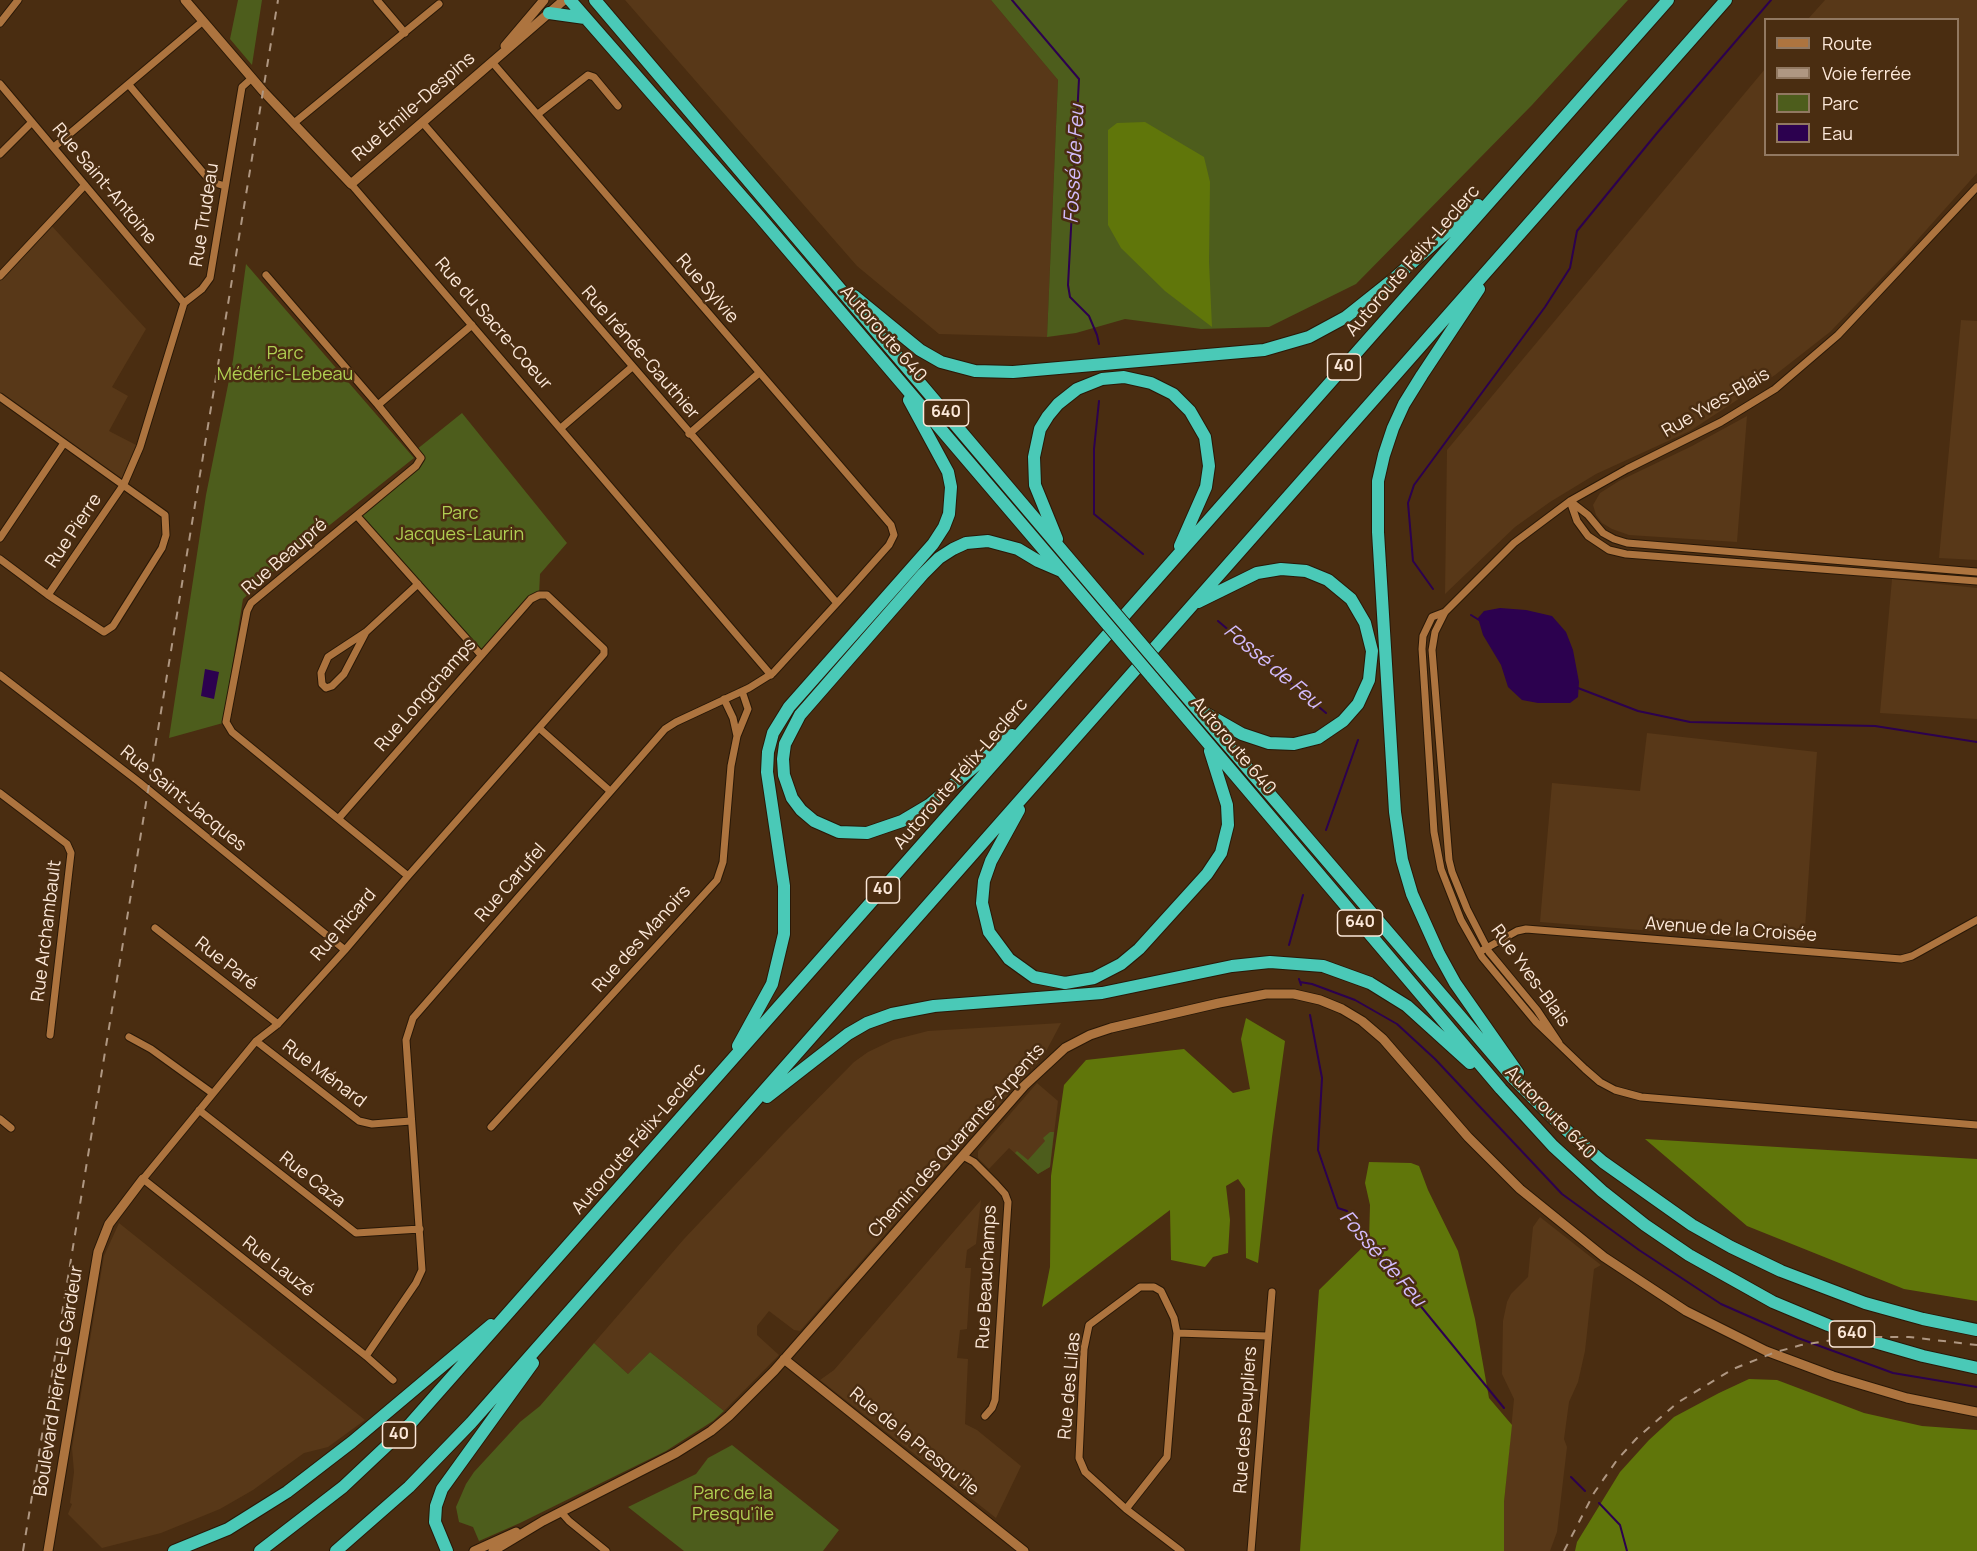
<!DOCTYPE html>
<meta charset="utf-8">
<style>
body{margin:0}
#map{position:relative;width:1977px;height:1551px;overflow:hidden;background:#4a2d11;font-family:Manrope,sans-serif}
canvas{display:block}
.legend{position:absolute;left:1764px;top:18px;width:195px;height:138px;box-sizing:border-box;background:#4a2d11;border:2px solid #917861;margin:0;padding:8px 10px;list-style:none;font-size:18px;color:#fce8d9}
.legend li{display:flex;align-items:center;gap:12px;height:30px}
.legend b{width:30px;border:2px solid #917861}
</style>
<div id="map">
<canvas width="1977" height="1551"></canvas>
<ul class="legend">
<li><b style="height:8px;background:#ad743f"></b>Route</li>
<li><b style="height:8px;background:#af9782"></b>Voie ferrée</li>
<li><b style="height:16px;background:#4d5d1c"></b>Parc</li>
<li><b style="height:16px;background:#2c014f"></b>Eau</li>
</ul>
</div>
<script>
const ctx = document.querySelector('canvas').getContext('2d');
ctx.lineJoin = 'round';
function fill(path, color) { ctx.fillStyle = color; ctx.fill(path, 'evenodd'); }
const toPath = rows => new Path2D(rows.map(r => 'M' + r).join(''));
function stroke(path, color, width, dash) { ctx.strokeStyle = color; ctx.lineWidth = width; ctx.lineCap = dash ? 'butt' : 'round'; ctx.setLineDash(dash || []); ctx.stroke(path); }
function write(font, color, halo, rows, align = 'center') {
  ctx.font = font + ' Manrope,sans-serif'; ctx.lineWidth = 5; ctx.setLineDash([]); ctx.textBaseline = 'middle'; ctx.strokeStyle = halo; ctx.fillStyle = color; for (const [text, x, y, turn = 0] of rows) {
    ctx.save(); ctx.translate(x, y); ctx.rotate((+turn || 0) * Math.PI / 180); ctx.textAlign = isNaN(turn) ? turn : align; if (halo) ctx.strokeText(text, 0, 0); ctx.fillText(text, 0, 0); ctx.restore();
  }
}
fill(toPath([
 [625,0,991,0,1058,80,1047,337,939,334,857,266],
 [1825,0,1977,0,1977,173,1903,256,1830,332,1775,375,1690,431,1596,474,1550,502,1515,527,1445,594,1447,450,1765,69,1766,154,1958,154,1958,20,1808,19],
 [50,224,146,329,112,387,128,396,109,431,140,447,124,484,0,396,0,278],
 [1961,320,1977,321,1977,560,1939,558],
 [1747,416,1737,542,1629,535,1612,529,1602,523,1596,515,1593,505,1600,493,1619,481,1692,446],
 [1892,579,1977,588,1977,719,1880,713],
 [1647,733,1817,752,1804,943,1540,922,1552,783,1640,791],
 [1061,1023,1043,1057,976,1130,800,1331,794,1330,769,1311,757,1326,757,1335,779,1355,724,1411,650,1352,628,1374,594,1343,684,1239,784,1133,854,1062,868,1052,893,1040,928,1031],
 [1037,1083,1058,1101,1050,1167,1038,1174,1009,1148,989,1169,978,1158,978,1151],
 [981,1200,976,1244,967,1250,965,1268,971,1268,967,1329,960,1330,957,1358,968,1359,965,1424,977,1430,1021,1466,996,1518,820,1380,834,1370],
 [1540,1217,1601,1265,1594,1269,1585,1351,1578,1382,1569,1402,1564,1439,1567,1447,1557,1532,1550,1551,1504,1551,1504,1502,1514,1399,1502,1374,1503,1321,1507,1302,1511,1294,1528,1277,1533,1227],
 [119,1223,365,1420,328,1447,304,1453,253,1490,220,1509,161,1533,102,1548,68,1514,72,1504,70,1503,74,1472,72,1448,104,1256]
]), '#583818');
fill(toPath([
 [238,0,262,0,252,65,230,39],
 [991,0,1628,0,1532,105,1356,284,1269,327,1201,329,1125,319,1076,333,1047,337,1058,80],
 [246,264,414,458,287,559,243,599,223,723,169,738,206,495,233,360],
 [462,413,567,543,540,574,539,595,481,655,357,516,420,462,416,450],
 [1050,1132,1054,1132,1050,1167,1038,1174,1015,1153,1017,1151,1028,1160,1045,1141,1043,1138],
 [594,1343,628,1374,650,1352,724,1411,713,1421,666,1451,520,1523,479,1541,473,1527,459,1522,456,1507,466,1484,474,1472,520,1422,540,1406],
 [732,1445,839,1530,823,1551,684,1551,628,1507,696,1474,708,1458]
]), '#4d5d1c');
fill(toPath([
 [1145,122,1204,157,1210,182,1209,262,1212,327,1165,291,1121,248,1108,225,1108,130,1117,123],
 [1246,1018,1285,1041,1272,1137,1258,1263,1246,1258,1245,1189,1238,1179,1226,1186,1230,1220,1228,1253,1213,1257,1205,1267,1171,1260,1170,1210,1042,1307,1050,1267,1051,1176,1064,1085,1086,1060,1184,1049,1233,1093,1250,1089,1241,1039],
 [1645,1139,1977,1159,1977,1301,1904,1289,1747,1226],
 [1369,1162,1411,1163,1419,1166,1428,1190,1458,1251,1475,1319,1489,1398,1512,1425,1504,1502,1504,1551,1300,1551,1319,1290,1369,1241,1370,1205,1365,1183],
 [1749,1379,1777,1380,1864,1413,1922,1426,1977,1430,1977,1551,1575,1551,1577,1542,1620,1472,1649,1440,1674,1417,1719,1393]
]), '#60760a');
fill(toPath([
 [1500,608,1526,610,1552,616,1566,632,1573,650,1579,682,1578,697,1570,703,1538,703,1522,700,1508,687,1501,665,1483,635,1478,618,1484,611],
 [205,669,219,672,214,699,201,696]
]), '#2c014f');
stroke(toPath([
 [1012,0,1079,79,1068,285,1070,297,1089,316,1097,335,1099,344],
 [1099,401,1094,449,1094,514,1143,554],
 [1433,589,1413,561,1408,503,1414,485,1545,307,1570,268,1577,231,1657,133,1771,0],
 [1471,615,1479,620],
 [1218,621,1326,713],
 [1578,688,1638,711,1690,722,1875,726,1977,742],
 [1326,830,1358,740],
 [1289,945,1303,895],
 [1299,979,1301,985],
 [1300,982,1312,984,1355,1000,1397,1024,1435,1059,1562,1194,1639,1250,1721,1304,1798,1338,1893,1373,1977,1387],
 [1310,1015,1322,1078,1318,1150,1338,1208,1347,1211,1365,1238,1504,1408],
 [1571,1477,1585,1491],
 [1599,1503,1620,1525,1627,1551]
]), '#2c014f', 2);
const street = toPath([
 [377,0,405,33],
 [0,23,18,0],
 [0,84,184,303],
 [129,85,206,176,215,183,225,186],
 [538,114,588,75,594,77,618,106],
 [422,122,836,602],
 [294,123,439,4],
 [54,147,203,21],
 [0,154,32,122],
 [351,184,771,675],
 [266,275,378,405,421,458,416,466,251,603,247,611,226,722,232,732,408,876],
 [0,276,85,185],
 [0,397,165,515,166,535,162,548,113,626,104,632,48,595,0,559],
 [378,405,472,325],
 [561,428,632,367],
 [689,434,759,373],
 [1570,501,1577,521,1588,536,1609,550,1626,554,1977,581],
 [1570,501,1588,515,1603,533,1614,539,1627,543,1977,572],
 [357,516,481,655],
 [0,538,64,443],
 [48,595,124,484,140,447,184,303,202,289,210,278,242,87,252,78],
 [1445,612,1432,617,1423,636,1422,649,1434,832,1441,869,1461,920,1482,957,1536,1022,1585,1069,1600,1082,1615,1090,1641,1097,1977,1125],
 [366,632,328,657,321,673,322,684,326,688,332,686,344,674,366,632,418,584],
 [0,675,139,782,345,950],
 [724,699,733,718,737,736],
 [539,728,610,791],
 [0,793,67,844,71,853,50,1035],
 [339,818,531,599,539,595,547,595,604,649,604,654,408,876,345,950,278,1024,256,1041,143,1179,366,1356,393,1380],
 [155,928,278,1024],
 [1483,950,1517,931,1526,929,1901,959,1912,956,1977,920],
 [129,1037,151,1049,212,1093],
 [256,1041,359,1121,372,1124,411,1121],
 [1559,1043,1537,1010,1489,952,1467,909,1452,872,1449,860,1432,650,1435,632,1445,612,1514,543,1570,501,1627,469,1721,422,1775,389,1838,335,1977,187],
 [199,1110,356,1233,420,1229],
 [0,1119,11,1128],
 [491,1127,717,880,723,862,731,766,737,736,748,709,742,691],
 [963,1156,974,1162,996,1184,1005,1194,1008,1202,995,1400,992,1408,985,1416],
 [366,1356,416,1283,422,1270,406,1040,413,1018,665,729,676,722,749,688,773,673,848,591,889,545,894,535,891,525,492,62],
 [1126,1509,1167,1457,1177,1333],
 [561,1512,569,1521,606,1551],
 [1181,1551,1126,1509,1085,1472,1079,1458,1084,1349,1089,1325,1140,1287,1154,1287,1161,1291,1174,1318,1177,1333,1267,1336],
 [1251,1551,1272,1292]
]);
const secondary = toPath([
 [185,0,263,91,351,184,564,0],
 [505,46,544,0],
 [784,1359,1024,1551],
 [48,1551,98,1252,109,1224,143,1179],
 [474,1551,516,1532],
 [493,1551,543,1521,676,1453,711,1431,729,1416,774,1371,1024,1086,1065,1048,1090,1035,1111,1028,1219,1003,1266,994,1294,994,1320,1000,1342,1009,1362,1021,1383,1039,1468,1137,1520,1189,1604,1257,1686,1311,1766,1351,1833,1376,1907,1398,1977,1412]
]);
const highway = toPath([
 [570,0,759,216,1101,617],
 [595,0,1110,607],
 [549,13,585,18],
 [1479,289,1422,375,1404,404,1393,428,1384,455,1378,481,1378,532,1395,812,1402,860,1412,894,1439,954,1455,983,1518,1073],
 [854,296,920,350,941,362,975,371,1013,372,1264,350,1309,337,1346,317,1390,282,1478,205],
 [1057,539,1035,485,1034,457,1040,429,1048,416,1058,404,1077,389,1102,379,1124,377,1151,383,1173,394,1190,411,1205,437,1209,466,1206,487,1180,546],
 [1198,602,1257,573,1281,569,1306,571,1328,580,1351,599,1365,623,1372,651,1369,680,1358,704,1343,721,1318,738,1294,744,1269,743,1242,734,1207,714],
 [1161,667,1513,1078,1557,1122,1603,1162,1692,1225,1731,1247,1781,1271,1865,1303,1923,1319,1977,1330],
 [1152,677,1501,1089,1553,1146,1602,1191,1645,1225,1689,1255,1773,1302,1828,1325,1871,1341,1923,1356,1977,1368],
 [1012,735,929,805,902,821,867,833,839,832,814,821,801,810,792,798,784,775,783,759,785,744,800,715,923,574,939,558,953,549,966,543,988,541,1018,549,1038,561,1059,570],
 [1019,810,991,861,984,881,982,903,989,932,1009,959,1034,977,1065,983,1094,978,1121,964,1139,949,1207,874,1221,853,1228,825,1227,805,1210,751],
 [738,1046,772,984,784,934,784,886,767,772,768,752,773,733,789,707,933,544,944,527,949,514,951,487,948,472,909,400],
 [767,1097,848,1034,867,1023,892,1014,934,1006,1102,993,1232,966,1270,962,1323,966,1370,983,1407,1006,1470,1063],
 [174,1551,228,1529,287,1492,352,1442,491,1325],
 [260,1551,343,1487,411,1423,1668,0],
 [336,1551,409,1487,471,1423,1726,0],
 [447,1551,435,1522,436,1506,442,1489,533,1363]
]);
stroke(street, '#291807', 9);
stroke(secondary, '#291807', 11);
stroke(highway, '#291807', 14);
stroke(street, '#ad743f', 7);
stroke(secondary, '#ad743f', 9);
stroke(highway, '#4ac9b7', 12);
stroke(toPath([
 [23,1551,278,0],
 [1564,1551,1594,1493,1617,1460,1636,1439,1677,1403,1733,1369,1773,1353,1801,1345,1851,1337,1909,1337,1977,1345]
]), '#af9782', 2, [8, 8]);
const highwayBridge = toPath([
 [1110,607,1161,667],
 [1101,617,1152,677]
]);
stroke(highwayBridge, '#291807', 14, []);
stroke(highwayBridge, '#4ac9b7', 12);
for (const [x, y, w] of [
 [1344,367,33],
 [946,413,45],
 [883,890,33],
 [1360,923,45],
 [1852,1334,45],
 [399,1435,33]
]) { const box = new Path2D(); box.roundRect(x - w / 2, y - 13, w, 26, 4.5); ctx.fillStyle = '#4a2d11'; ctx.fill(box); stroke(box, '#fce8d9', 1.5); }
write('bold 16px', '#fce8d9', null, [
 ["40",1344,367],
 ["640",946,413],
 ["40",883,890],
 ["640",1360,923],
 ["640",1852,1334],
 ["40",399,1435]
]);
write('18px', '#fce8d9', '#4a2d11', [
 ["Rue Émile-Despins",414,107,-41],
 ["Rue Saint-Antoine",104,184,50],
 ["Rue Trudeau",205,215,-81],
 ["Autoroute Félix-Leclerc",1413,261,-49],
 ["Rue Sylvie",707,289,49],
 ["Rue du Sacre-Coeur",493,324,49],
 ["Autoroute 640",883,334,49],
 ["Rue Irénée-Gauthier",640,353,49],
 ["Rue Yves-Blais",1716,403,-30],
 ["Rue Pierre",74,531,-56],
 ["Rue Beaupré",285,557,-41],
 ["Rue Longchamps",426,695,-49],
 ["Autoroute 640",1233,746,50],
 ["Autoroute Félix-Leclerc",961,774,-49],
 ["Rue Saint-Jacques",183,799,39],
 ["Rue Carufel",511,883,-49],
 ["Rue Ricard",344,925,-49],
 ["Avenue de la Croisée",1731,930,4],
 ["Rue Archambault",47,931,-83],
 ["Rue des Manoirs",642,939,-48],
 ["Rue Paré",226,964,38],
 ["Rue Yves-Blais",1530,976,54],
 ["Rue Ménard",324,1074,37],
 ["Autoroute 640",1550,1113,46],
 ["Autoroute Félix-Leclerc",639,1139,-49],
 ["Chemin des Quarante-Arpents",957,1141,-48],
 ["Rue Caza",312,1180,38],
 ["Rue Lauzé",278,1267,38],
 ["Rue Beauchamps",987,1277,-87],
 ["Boulevard Pierre-Le Gardeur",59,1381,-81],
 ["Rue des Lilas",1070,1386,-85],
 ["Rue des Peupliers",1246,1420,-86],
 ["Rue de la Presqu'île",914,1442,39]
]);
write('18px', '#b0cf52', '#4a2d11', [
 ["Parc",285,354],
 ["Médéric-Lebeau",285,375],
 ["Parc",460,514],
 ["Jacques-Laurin",460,535],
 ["Parc de la",733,1494],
 ["Presqu'île",733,1515]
]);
write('italic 20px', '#d3bbfc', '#4a2d11', [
 ["Fossé de Feu",1075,164,-87],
 ["Fossé de Feu",1272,667,40],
 ["Fossé de Feu",1382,1259,49]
]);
</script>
